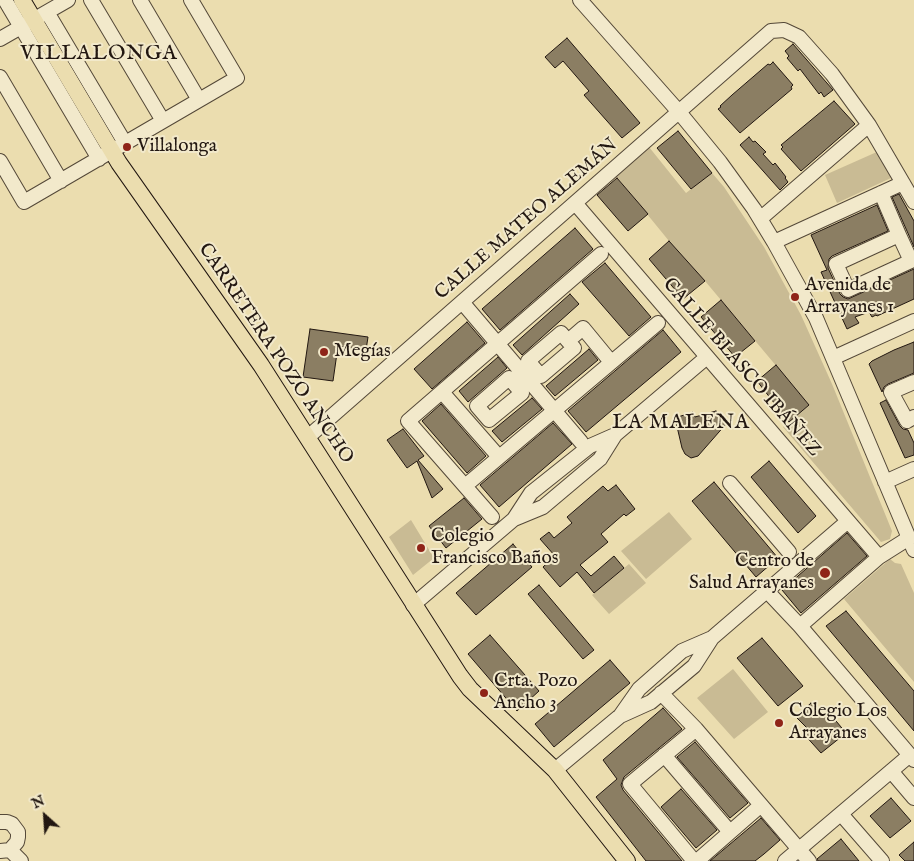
<!DOCTYPE html>
<meta charset="utf-8">
<style>
body{margin:0}
#map{position:relative;width:914px;height:861px;overflow:hidden;background:#ebddaf;font-family:"IM FELL English",serif}
canvas{display:block}
.north{position:absolute;left:20px;top:791px;width:50px;height:50px;-webkit-text-stroke:4px #f2e9cb;paint-order:stroke;rotate:334deg;font-size:14px;font-weight:700;line-height:20px;text-align:center;color:#221711}
.north::after{content:'';display:block;margin:auto;width:18px;height:22px;background:#221711;clip-path:polygon(50% 0,100% 100%,50% 72%,0 100%)}
</style>
<div id="map">
<canvas width="914" height="861"></canvas>
<div class="north">N</div>
</div>
<script>
const ctx = document.querySelector('canvas').getContext('2d');
ctx.lineJoin = 'round';
function fill(path, color) { ctx.fillStyle = color; ctx.fill(path, 'evenodd'); }
const toPath = rows => new Path2D(rows.map(r => 'M' + r).join(''));
function stroke(path, color, width, dash) { ctx.strokeStyle = color; ctx.lineWidth = width; ctx.lineCap = dash ? 'butt' : 'round'; ctx.setLineDash(dash || []); ctx.stroke(path); }
function write(font, color, halo, rows, align = 'center') {
  ctx.font = font + ' "IM FELL English",serif'; ctx.lineWidth = 4; ctx.setLineDash([]); ctx.textBaseline = 'middle'; ctx.strokeStyle = halo; ctx.fillStyle = color; for (const [text, x, y, turn = 0] of rows) {
    ctx.save(); ctx.translate(x, y); ctx.rotate((+turn || 0) * Math.PI / 180); ctx.textAlign = isNaN(turn) ? turn : align; if (halo) ctx.strokeText(text, 0, 0); ctx.fillText(text, 0, 0); ctx.restore();
  }
}
fill(toPath([
 [649,147,686,193,712,173,724,187,764,247,801,315,832,384,892,531,890,539,881,542,783,427,809,405,705,281,669,241,616,176],
 [879,151,891,178,837,203,825,175],
 [669,512,692,539,646,579,621,551],
 [411,520,434,558,413,575,389,537],
 [890,559,895,563,901,564,914,593,914,682,844,599],
 [629,564,646,583,609,614,592,595],
 [733,669,768,712,734,739,697,698]
]), '#c9bb94');
const building = toPath([
 [567,38,640,123,622,138,584,95,589,91,563,61,555,68,545,57,567,38],
 [793,44,833,90,824,97,821,92,819,94,800,69,798,71,787,58,789,56,785,51,793,44],
 [773,62,793,85,791,87,792,89,740,133,718,109,721,107,720,106,732,95,768,64,770,65,773,62],
 [834,101,855,124,801,171,781,149,783,147,781,145,834,101],
 [678,131,712,173,691,189,657,148,678,131],
 [749,137,753,142,755,141,766,152,763,154,773,165,775,163,786,177,785,178,788,182,780,190,740,145,749,137],
 [617,178,648,214,628,231,597,195,617,178],
 [899,194,914,221,914,247,892,197,899,194],
 [877,205,888,231,832,256,829,259,828,268,840,294,843,297,848,299,914,269,914,299,877,316,876,315,872,317,869,312,855,317,859,323,847,329,821,272,827,270,811,235,877,205],
 [575,228,593,249,500,330,482,309,575,228],
 [669,241,705,281,683,299,649,259,669,241],
 [605,263,651,317,629,336,582,282,605,263],
 [570,294,579,304,522,355,513,345,570,294],
 [721,300,755,341,735,357,701,317,721,300],
 [467,322,485,343,432,389,414,369,467,322],
 [310,329,368,337,366,350,338,346,333,381,303,377,310,329],
 [663,330,681,352,586,432,568,411,663,330],
 [914,342,914,373,888,384,884,387,882,392,869,364,872,361,894,350,914,342],
 [589,349,598,360,555,396,546,386,589,349],
 [498,357,507,368,468,402,459,391,498,357],
 [776,365,809,405,789,422,757,381,776,365],
 [532,398,542,409,502,442,492,431,532,398],
 [886,400,900,426,903,429,908,430,914,443,914,455,905,458,880,403,886,400],
 [441,404,486,456,467,473,422,421,441,404],
 [716,411,726,424,698,456,691,458,685,454,682,448,675,418,693,412,695,417,716,411],
 [553,423,572,444,499,507,480,485,553,423],
 [403,429,424,456,418,460,443,489,432,498,417,461,407,468,387,440,403,429],
 [769,461,816,516,798,533,751,477,769,461],
 [714,482,778,558,756,577,692,501,714,482],
 [616,485,635,509,626,516,624,514,601,534,608,542,580,565,591,576,614,556,624,568,594,593,577,572,560,587,543,567,555,556,540,539,549,532,554,538,572,523,567,517,603,486,608,491,616,485],
 [464,498,482,519,446,548,429,526,464,498],
 [847,533,867,556,801,613,782,590,847,533],
 [513,544,532,567,476,615,456,593,513,544],
 [539,585,594,650,583,659,528,594,539,585],
 [846,611,914,691,914,731,826,626,846,611],
 [490,635,539,691,517,711,468,654,490,635],
 [762,638,803,686,778,706,737,658,762,638],
 [610,660,630,683,554,747,535,724,610,660],
 [811,703,823,714,827,710,846,733,821,753,803,733,807,728,796,717,811,703],
 [663,708,682,729,624,777,621,785,623,790,682,861,646,861,596,797,617,779,603,760,663,708],
 [695,742,748,803,730,818,677,757,695,742],
 [681,789,717,830,696,848,661,807,681,789],
 [891,798,911,821,890,838,870,816,891,798],
 [761,818,780,840,764,854,755,861,710,861,761,818],
 [841,839,859,861,818,861,817,859,841,839],
 [914,842,914,861,905,861,899,855,914,842]
]);
fill(building, '#8b7e63');
stroke(building, '#221711', 1);
const minor = toPath([
 [5,0,99,159],
 [91,0,163,121],
 [140,0,199,100],
 [580,0,679,112,720,162,754,209,774,242,816,318,914,550],
 [47,12,125,143],
 [0,39,68,0],
 [0,77,61,181],
 [0,161,24,202,237,78,191,0],
 [881,193,899,235],
 [575,203,879,557],
 [760,219,869,125],
 [899,235,911,261,848,290,836,264,899,235],
 [774,242,903,183],
 [462,302,581,442],
 [561,333,574,348,541,376,528,361,561,333],
 [568,341,583,328,611,362],
 [833,358,914,321],
 [509,378,522,393,489,420,477,406,509,378],
 [914,382,891,392,907,421,914,417],
 [442,392,499,457],
 [308,437,771,31,784,30,799,37,832,74,869,125,914,202],
 [885,482,914,469],
 [730,483,789,552],
 [465,486,658,323],
 [492,517,408,421,601,254],
 [514,519,543,507,600,459,615,435,707,357],
 [767,591,800,626,914,760],
 [413,605,514,519,531,493,590,446,615,435],
 [800,626,879,557,909,538],
 [661,693,696,729,809,861],
 [620,716,651,702,694,666,712,638,848,521],
 [664,755,730,832],
 [555,770,620,716,639,689,682,651,712,638],
 [891,771,914,798],
 [841,814,882,861],
 [0,822,7,822,12,824,18,832,18,837,17,842,10,850,0,851],
 [10,850,21,861],
 [694,861,630,784,696,729],
 [697,861,760,806],
 [785,861,910,755]
]);
const major = toPath([
 [22,0,119,163,261,365,460,676,470,689,555,770,627,861]
]);
stroke(minor, '#544838', 16);
stroke(major, '#221711', 18);
stroke(minor, '#f2e9cb', 14);
stroke(major, '#ebddaf', 16);
for (const [x, y, r, color] of [
 [127,147,5,"#8f2418"],
 [795,297,5,"#8f2418"],
 [324,352,5,"#8f2418"],
 [421,548,5,"#8f2418"],
 [825,573,6,"#8f2418"],
 [484,693,5,"#8f2418"],
 [779,723,5,"#8f2418"]
]) { const dot = new Path2D(); dot.arc(x, y, r, 0, 2 * Math.PI); ctx.fillStyle = color; ctx.fill(dot); stroke(dot, '#f2e9cb', 2); }
write('19px', '#221711', '#f2e9cb', [
 ["Villalonga",137,147],
 ["Avenida de",805,286],
 ["Arrayanes 1",805,308],
 ["Megías",334,352],
 ["Colegio",431,537],
 ["Francisco Baños",431,559],
 ["Centro de",814,562,"right"],
 ["Salud Arrayanes",814,584,"right"],
 ["Crta. Pozo",494,682],
 ["Ancho 3",494,704],
 ["Colegio Los",789,712],
 ["Arrayanes",789,734]
], 'left');
write('19px', '#221711', '#f2e9cb', [
 ["CALLE MATEO ALEMÁN",527,220,-41],
 ["CARRETERA POZO ANCHO",275,354,56],
 ["CALLE BLASCO IBÁÑEZ",741,368,49]
]);
ctx.letterSpacing = '1px';
write('21px', '#221711', '#f2e9cb', [
 ["VILLALONGA",99,55],
 ["LA MALENA",681,424]
]);
ctx.letterSpacing = '0px';
</script>
